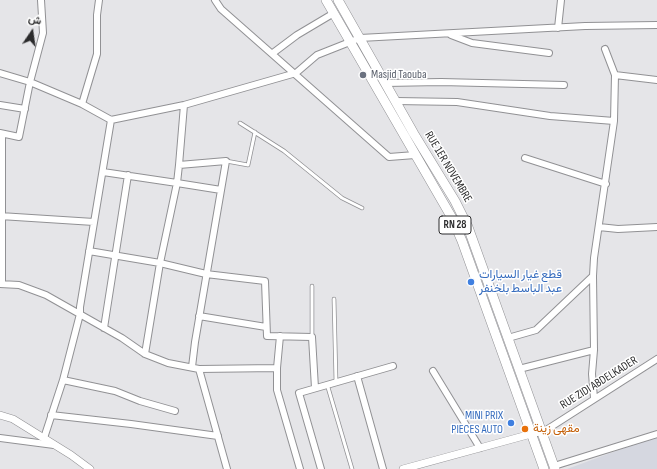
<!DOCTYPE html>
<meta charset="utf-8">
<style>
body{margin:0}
#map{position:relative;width:657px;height:469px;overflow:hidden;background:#e5e5e8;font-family:"Sofia Sans Condensed",Vazirmatn,sans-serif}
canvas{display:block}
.north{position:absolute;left:12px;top:12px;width:40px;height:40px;-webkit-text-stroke:3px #fff;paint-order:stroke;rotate:13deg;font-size:11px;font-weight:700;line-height:16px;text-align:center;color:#2b2b2c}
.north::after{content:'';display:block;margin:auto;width:14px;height:18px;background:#2b2b2c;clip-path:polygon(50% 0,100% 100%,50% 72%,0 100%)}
</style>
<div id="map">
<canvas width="657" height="469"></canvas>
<div class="north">ش</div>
</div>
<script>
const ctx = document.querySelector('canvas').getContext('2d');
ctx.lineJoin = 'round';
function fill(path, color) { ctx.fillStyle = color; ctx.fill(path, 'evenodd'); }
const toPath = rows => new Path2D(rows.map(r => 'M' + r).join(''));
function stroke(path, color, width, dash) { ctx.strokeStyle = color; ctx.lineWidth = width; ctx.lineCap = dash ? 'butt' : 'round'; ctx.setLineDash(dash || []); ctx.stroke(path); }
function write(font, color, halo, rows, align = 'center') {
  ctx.font = font + ' "Sofia Sans Condensed",Vazirmatn,sans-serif'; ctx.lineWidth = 3; ctx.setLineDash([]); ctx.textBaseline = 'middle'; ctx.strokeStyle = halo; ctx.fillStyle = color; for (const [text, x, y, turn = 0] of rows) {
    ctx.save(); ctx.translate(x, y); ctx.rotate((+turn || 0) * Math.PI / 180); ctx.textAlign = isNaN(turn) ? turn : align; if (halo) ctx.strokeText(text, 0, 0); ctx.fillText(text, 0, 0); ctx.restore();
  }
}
fill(toPath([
 [657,436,657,469,567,469]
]), '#d5d7e0');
const service = toPath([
 [240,123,284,151,342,198,362,208],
 [226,161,248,165,255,132],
 [312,286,312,337],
 [334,299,336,382],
 [327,384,352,469]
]);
const minor = toPath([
 [215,0,221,9,389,157,415,155],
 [558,28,561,0],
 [451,35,472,43,549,53],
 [605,49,615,75,657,80],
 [273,53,297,35,334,13],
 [0,73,30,82,82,104,111,120,184,105,296,73,317,55,360,38,585,26,657,25],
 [385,83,441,82,564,85],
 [396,101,457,102,550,116,614,121],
 [82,104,97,54,97,15,99,0],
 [0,105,25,109],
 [0,133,19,137,30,82,43,33,41,0],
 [525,158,606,184],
 [179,165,184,105],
 [103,172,177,183,160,263,145,354],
 [0,216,94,222],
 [599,227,618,229,657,227],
 [89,251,160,263,206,274,265,281,267,336,312,337,315,388],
 [593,276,594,258,614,121,615,75],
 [0,284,19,285,46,295,122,338,145,354,168,363,199,369,277,368],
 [2,284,2,134],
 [199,316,266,327],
 [104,328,128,175],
 [280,336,277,368,277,390,300,469],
 [508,338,536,330,593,276,594,350,592,374,594,398],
 [192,367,195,342,226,161,179,165,177,183,221,190],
 [199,369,227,469],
 [519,369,594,350],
 [433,371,480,448],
 [357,376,383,469],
 [63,380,80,314,80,307,111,120],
 [51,415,131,424,218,436],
 [531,434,543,432,657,359],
 [0,438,54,445],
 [44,438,63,380,115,391,140,401,175,411],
 [554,466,657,434],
 [321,469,299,393,393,366]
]);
const tertiary = toPath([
 [0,415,13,419,71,455,90,469],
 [403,469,531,434]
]);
const primary = toPath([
 [326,0,452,218,462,241,544,469],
 [338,0,414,134,455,201,468,227,555,469]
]);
stroke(service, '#919194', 4.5);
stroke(minor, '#919194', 8);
stroke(tertiary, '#919194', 8);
stroke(primary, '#919194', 10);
stroke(service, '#fff', 3);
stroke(minor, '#fff', 6);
stroke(tertiary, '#fff', 7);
stroke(primary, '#fff', 9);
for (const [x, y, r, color] of [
 [363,75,4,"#6b7280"],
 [471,282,4,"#3f7fe0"],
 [511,423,4,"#3f7fe0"],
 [525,429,4,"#e8710a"]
]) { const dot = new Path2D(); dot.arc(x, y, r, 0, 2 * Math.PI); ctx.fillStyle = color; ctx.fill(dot); stroke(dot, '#fff', 1.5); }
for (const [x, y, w] of [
 [455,225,32]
]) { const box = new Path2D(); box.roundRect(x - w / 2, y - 9, w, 18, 3); ctx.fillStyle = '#fff'; ctx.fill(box); stroke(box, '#2b2b2c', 1); }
write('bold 11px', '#2b2b2c', null, [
 ["RN 28",455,225]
]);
write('12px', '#5b616d', '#fff', [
 ["Masjid Taouba",371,75]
], 'left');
write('12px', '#2b2b2c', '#fff', [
 ["RUE 1ER NOVEMBRE",448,167,59],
 ["RUE ZIDI ABDELKADER",599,383,-32]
]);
write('12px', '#366cbe', '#fff', [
 ["قطع غيار السيارات",479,275],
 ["عبد الباسط بلخنفر",479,289],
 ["MINI PRIX",503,416,"right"],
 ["PIECES AUTO",503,430,"right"]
], 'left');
write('12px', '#c56008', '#fff', [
 ["مقهى زينة",533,429]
], 'left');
</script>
